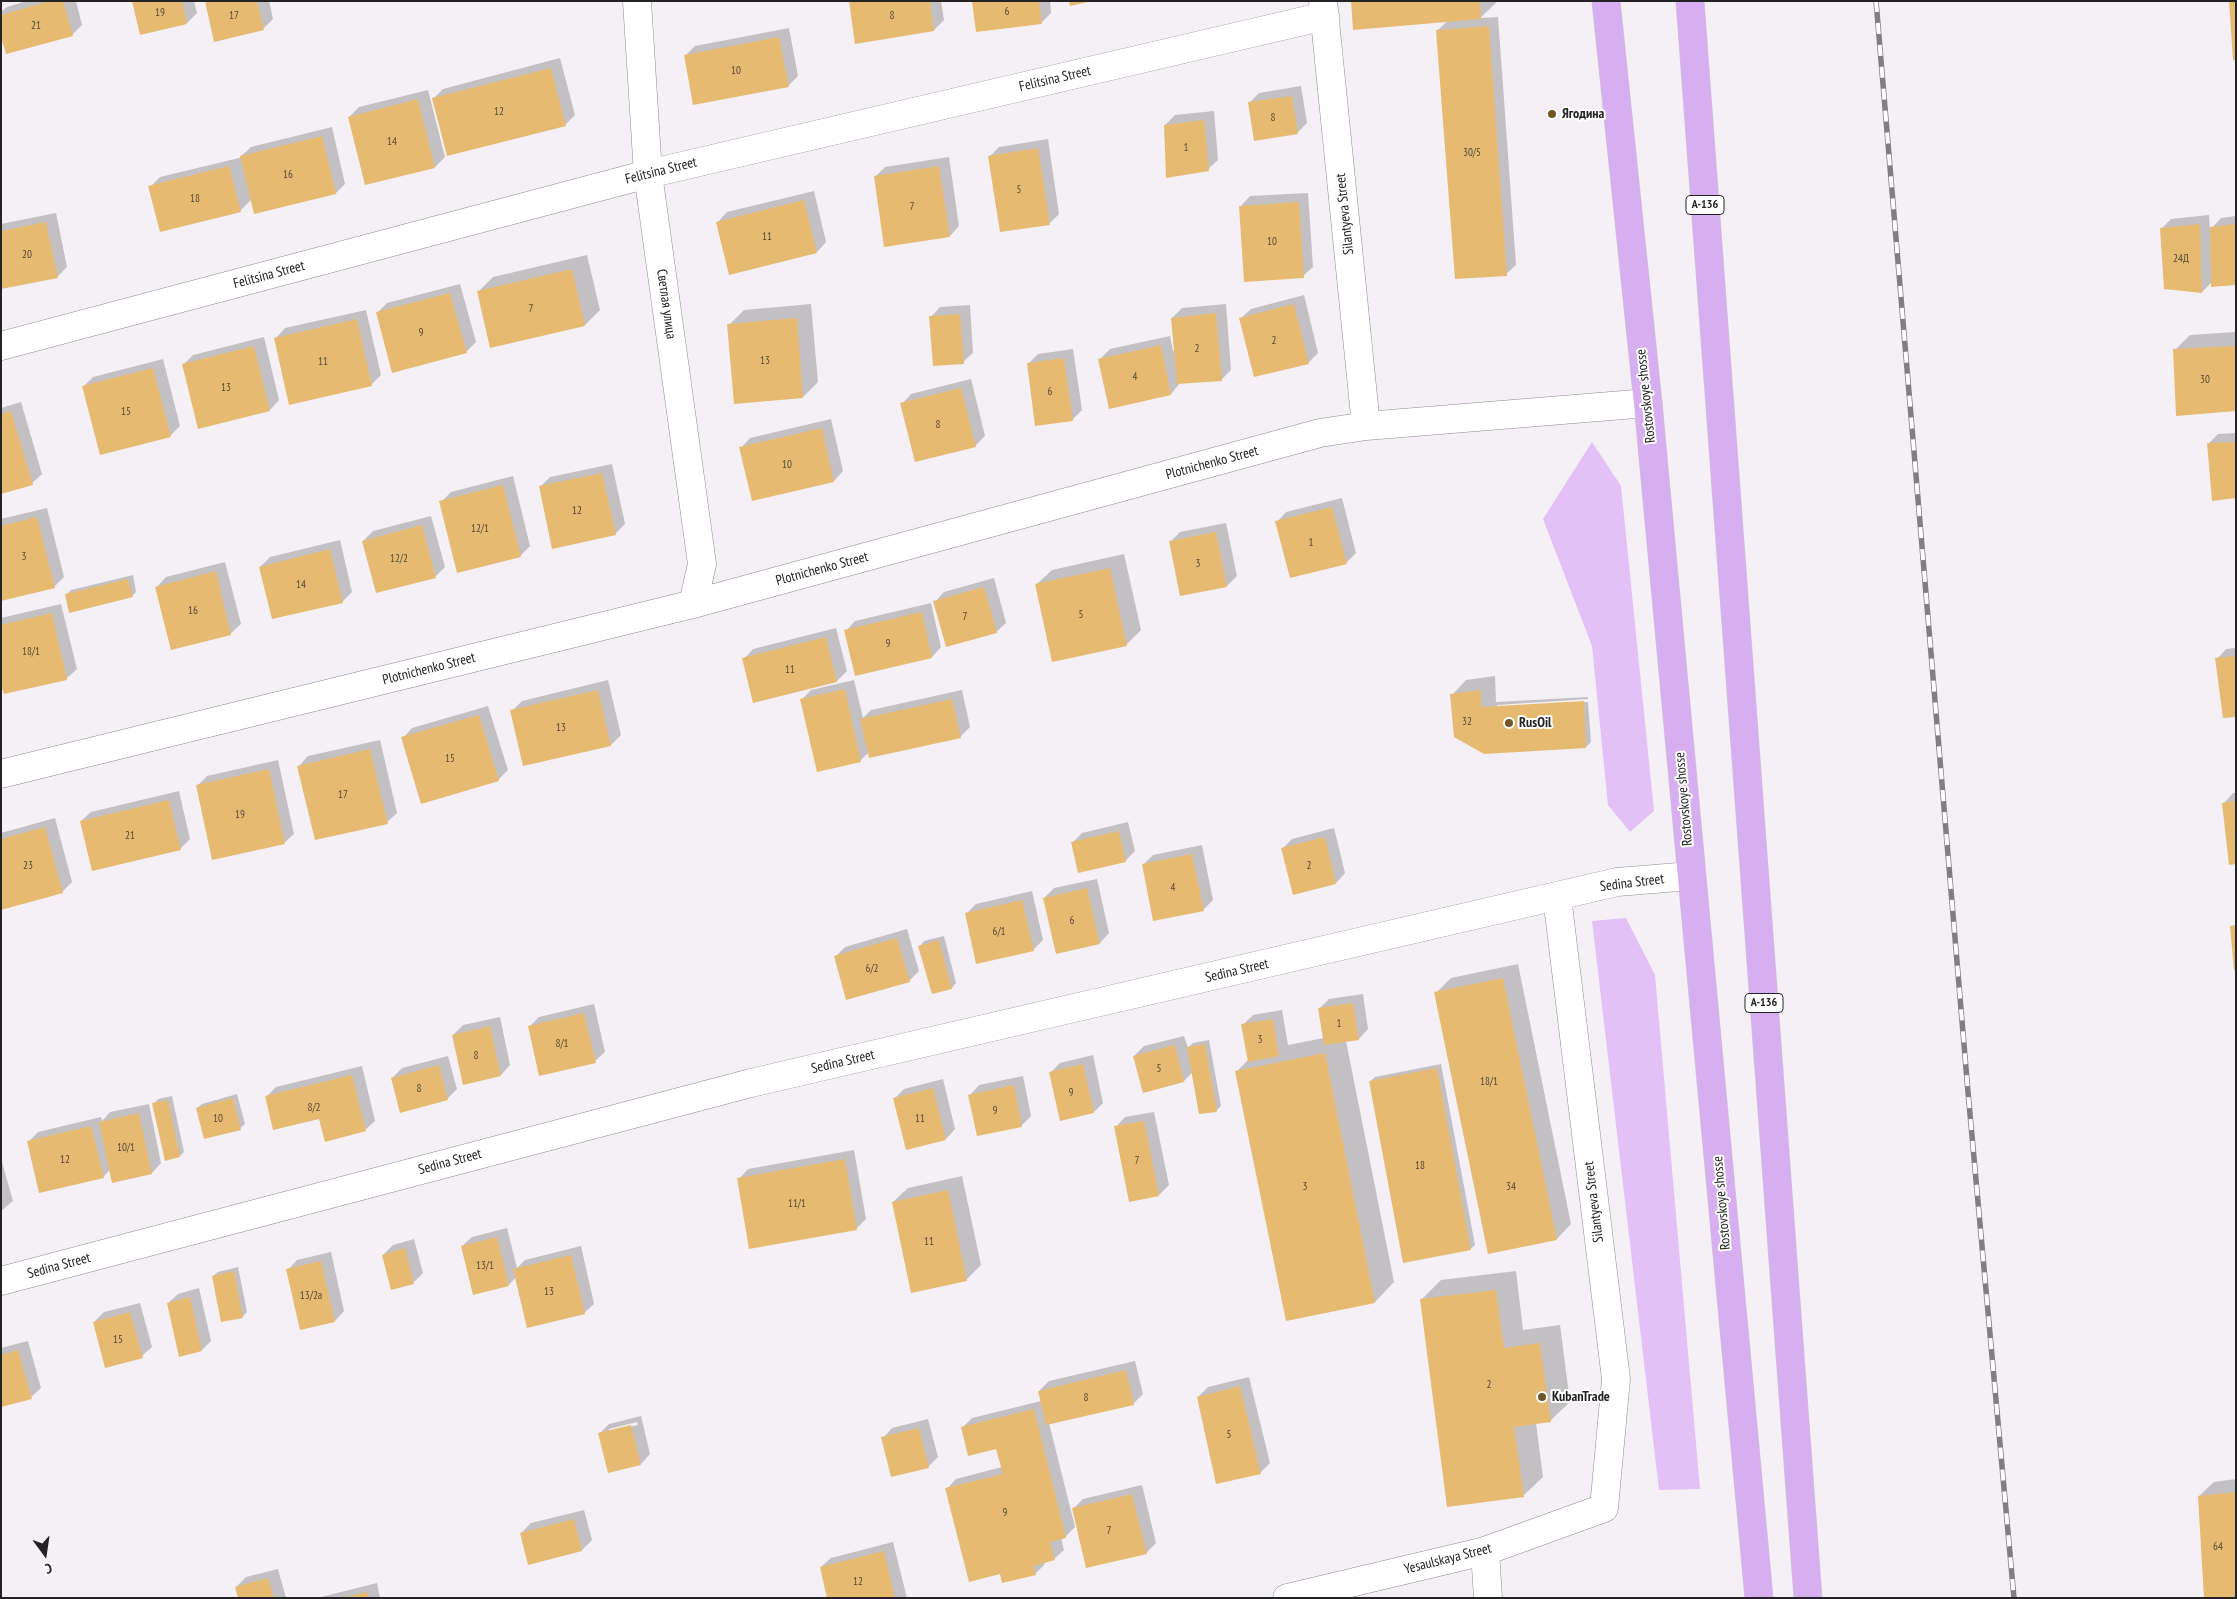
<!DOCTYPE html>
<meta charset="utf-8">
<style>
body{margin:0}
#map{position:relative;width:2237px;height:1599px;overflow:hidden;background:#f4f0f6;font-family:"PT Sans Narrow",sans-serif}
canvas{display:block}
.frame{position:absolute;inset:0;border:2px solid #232224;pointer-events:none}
.north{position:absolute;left:20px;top:1529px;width:50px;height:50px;-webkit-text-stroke:4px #fff;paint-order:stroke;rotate:166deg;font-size:14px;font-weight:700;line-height:20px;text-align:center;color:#232224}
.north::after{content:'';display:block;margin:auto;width:18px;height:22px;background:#232224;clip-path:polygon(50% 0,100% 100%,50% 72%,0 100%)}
</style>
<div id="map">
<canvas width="2237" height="1599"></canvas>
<div class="frame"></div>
<div class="north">С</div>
</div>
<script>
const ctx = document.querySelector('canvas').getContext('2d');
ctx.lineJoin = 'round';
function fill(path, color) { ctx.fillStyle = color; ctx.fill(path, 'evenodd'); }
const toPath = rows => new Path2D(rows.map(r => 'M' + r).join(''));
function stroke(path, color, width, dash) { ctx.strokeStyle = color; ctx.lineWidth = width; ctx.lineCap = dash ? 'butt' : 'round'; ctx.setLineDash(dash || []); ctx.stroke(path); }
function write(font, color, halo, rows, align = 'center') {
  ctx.font = font + ' "PT Sans Narrow",sans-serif'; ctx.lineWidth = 4; ctx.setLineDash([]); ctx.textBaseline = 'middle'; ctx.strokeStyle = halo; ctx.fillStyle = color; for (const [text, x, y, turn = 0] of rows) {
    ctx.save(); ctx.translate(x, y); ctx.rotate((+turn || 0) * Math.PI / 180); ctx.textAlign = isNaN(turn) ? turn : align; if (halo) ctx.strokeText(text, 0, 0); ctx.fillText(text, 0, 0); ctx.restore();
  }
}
fill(toPath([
 [1592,442,1621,486,1654,811,1630,832,1608,805,1592,646,1543,519],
 [1626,918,1655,975,1700,1489,1659,1490,1592,921]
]), '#e3c1f7');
fill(toPath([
 [27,1,76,1,82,25,72,35,1,32,1,12,7,7],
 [133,1,194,1,197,13,187,23],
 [206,1,269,1,273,19,263,29],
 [850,1,941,1,944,20,934,30],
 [973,1,1050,1,1051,13,1041,23],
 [1352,1,1498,1,1480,18,1498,17,1516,265,1506,274,1437,31,1447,21],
 [789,28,798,76,788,86,685,56,695,46],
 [560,58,575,115,565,125,433,99,443,89],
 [1301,86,1307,123,1297,133,1249,103,1259,93],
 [428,90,445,157,435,167,366,184,349,117,359,107],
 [1214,111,1218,160,1208,169,1165,125,1175,115],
 [332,127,345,184,336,193,252,199,240,211,150,187,160,177,239,158,251,147],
 [1048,139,1059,214,1050,223,989,157,999,147],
 [949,157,959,226,950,236,875,177,885,167],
 [814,191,826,242,817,252,718,222,727,212],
 [1308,193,1313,267,1303,276,1241,206,1250,196],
 [56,213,67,267,57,277,1,288,1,224],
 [2209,215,2210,230,2221,218,2236,216,2236,283,2213,281,2202,292,2161,229,2171,219],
 [587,255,600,310,585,325,478,292,493,277],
 [460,284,476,342,466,352,377,313,387,303],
 [1304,295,1318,353,1309,362,1255,376,1241,318,1251,309],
 [811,304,818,382,803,397,735,403,729,325,744,310],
 [1226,304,1231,370,1222,379,1180,383,1171,394,1100,359,1110,349,1170,336,1173,351,1175,351,1172,318,1182,308],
 [970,305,973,353,963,362,931,317,940,307],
 [366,310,381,375,371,385,276,338,285,328],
 [2236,332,2236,410,2175,350,2190,335],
 [264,337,279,400,270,410,183,365,193,355],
 [1073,349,1082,410,1072,420,1028,364,1038,354],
 [163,359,180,426,170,436,83,387,93,377],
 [971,379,985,436,975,446,902,404,911,394],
 [21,402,42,474,32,483,1,493,1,408],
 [831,419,843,471,834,481,741,448,750,438],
 [2236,433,2236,497,2208,444,2218,434],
 [612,464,625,524,615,534,540,487,550,477],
 [513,476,530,546,520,556,441,502,451,492],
 [1342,498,1356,553,1346,563,1277,522,1286,512],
 [47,508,64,577,54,587,1,600,1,519],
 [431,516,445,567,435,577,363,541,373,531],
 [1226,523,1237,576,1227,586,1181,595,1170,542,1180,532],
 [340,540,352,592,342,602,260,567,270,557],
 [1124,554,1141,630,1126,645,1037,584,1052,570],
 [225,562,241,624,231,633,172,648,157,587,166,577],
 [133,575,136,592,132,596,66,595,71,590],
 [994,578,1006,623,996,632,935,602,944,592],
 [931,603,941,647,932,657,846,631,855,621],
 [61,604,77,669,67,678,4,693,1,679,1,618],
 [836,628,847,671,837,681,754,701,744,659,753,649],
 [2236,648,2236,715,2217,659,2226,649],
 [1495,676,1496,702,1588,697,1588,699,1497,705,1497,707,1588,702,1591,742,1586,747,1485,752,1452,695,1466,680],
 [608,680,621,735,611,745,524,764,512,711,522,701],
 [854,680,863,718,871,710,962,690,970,727,960,737,869,752,860,761,801,700,811,690],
 [488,706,508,770,498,780,403,738,412,728],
 [380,740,397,813,387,822,299,766,308,756],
 [278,760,294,834,284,843,197,786,207,776],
 [179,791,190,839,180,849,81,821,91,812],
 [2233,793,2236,793,2236,863,2224,803],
 [55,818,72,882,62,892,1,908,1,833],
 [1128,822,1135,851,1125,861,1072,843,1082,833],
 [1334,828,1345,873,1336,883,1282,849,1292,839],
 [1202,845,1213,900,1203,910,1143,865,1153,855],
 [1097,879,1109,933,1100,943,1044,898,1054,888],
 [1032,891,1043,940,1033,950,966,914,976,904],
 [907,929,919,971,909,981,835,957,845,947],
 [944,936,956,983,952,988,932,992,920,946,924,941],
 [1518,964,1571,1224,1557,1239,1436,993,1451,978],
 [1363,994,1368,1029,1359,1039,1346,1041,1394,1282,1375,1302,1237,1071,1249,1059,1243,1025,1253,1015,1282,1010,1288,1045,1324,1038,1319,1009,1329,999],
 [594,1004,605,1052,595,1061,529,1027,539,1017],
 [500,1017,510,1065,501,1075,453,1035,463,1025],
 [1184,1036,1188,1048,1193,1043,1209,1040,1221,1106,1216,1111,1193,1072,1184,1081,1143,1091,1134,1056,1144,1046],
 [1093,1055,1103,1103,1094,1112,1050,1073,1060,1063],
 [448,1056,457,1089,447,1099,392,1078,402,1068],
 [1441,1064,1475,1245,1470,1249,1371,1081,1375,1077],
 [362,1066,375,1121,365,1130,320,1117,266,1097,276,1087],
 [1023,1076,1031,1116,1021,1126,970,1095,979,1085],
 [943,1079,955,1129,946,1139,894,1099,904,1089],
 [237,1094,245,1124,240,1128,197,1108,202,1104],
 [172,1096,184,1152,180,1156,154,1104,158,1099],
 [149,1104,161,1163,152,1173,111,1169,103,1177,28,1142,38,1132,101,1117,102,1121,110,1112],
 [1154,1112,1169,1185,1159,1195,1116,1127,1125,1117],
 [854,1150,866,1219,856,1229,739,1179,748,1169],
 [2,1162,13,1201,1,1211,1,1163],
 [962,1176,981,1265,966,1280,893,1202,908,1188],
 [507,1228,517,1268,525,1260,581,1246,594,1304,584,1313,516,1277,509,1285,474,1294,462,1246,472,1237],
 [414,1239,423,1273,414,1282,383,1255,393,1245],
 [331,1252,344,1311,335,1321,288,1270,297,1260],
 [238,1267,247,1312,242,1317,213,1276,218,1272],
 [1516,1271,1523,1330,1560,1325,1570,1402,1550,1421,1536,1423,1543,1477,1523,1496,1421,1300,1441,1280],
 [199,1288,211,1341,202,1350,168,1303,178,1294],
 [140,1303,152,1347,142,1356,94,1322,104,1312],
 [28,1341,41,1388,31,1397,1,1405,1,1348],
 [1135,1361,1143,1394,1133,1404,1049,1423,1075,1527,1065,1537,1061,1538,1064,1550,1054,1559,1044,1562,1045,1564,1035,1574,1001,1573,947,1489,956,1479,1002,1467,997,1447,962,1428,972,1418,1041,1401,1039,1391,1049,1381],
 [1249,1377,1270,1463,1260,1473,1198,1397,1208,1387],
 [641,1416,650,1454,641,1464,599,1434,609,1424],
 [637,1422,638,1425,609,1432,609,1429],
 [928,1419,938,1457,928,1467,883,1438,892,1428],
 [2236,1479,2236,1598,2199,1496,2214,1482],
 [1142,1485,1156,1543,1146,1553,1073,1509,1083,1499],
 [584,1510,592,1540,582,1550,529,1563,521,1533,531,1523],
 [893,1542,907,1598,829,1598,821,1567,831,1558],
 [278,1569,286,1598,239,1598,236,1587,246,1577],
 [377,1583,380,1598,317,1598]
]), '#0003');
fill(toPath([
 [50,1,63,1,73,36,6,54,1,37,1,15],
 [132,1,182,1,187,24,140,35],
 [205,1,257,1,264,30,214,42],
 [849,1,930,1,934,31,855,44],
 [972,1,1039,1,1042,24,976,32],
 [1069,1,1088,1,1088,2,1070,6],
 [1351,1,1480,1,1481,19,1353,30],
 [2229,1,2236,1,2236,60,2233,60],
 [1489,26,1507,276,1455,279,1436,30],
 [779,37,789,87,693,105,684,55],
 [551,68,566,126,447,156,432,98],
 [1292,96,1298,134,1254,141,1248,102],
 [418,99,435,168,365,185,348,117],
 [1204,120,1209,171,1166,178,1164,125],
 [322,136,336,194,254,214,240,156],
 [1038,148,1050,225,1000,232,988,156],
 [229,166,241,212,160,232,148,186],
 [939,166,950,237,884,247,874,176],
 [804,200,817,253,729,275,716,222],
 [1299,202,1304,278,1244,282,1239,206],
 [46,222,58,278,1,289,1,231],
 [2200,224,2202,293,2164,289,2160,228],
 [2236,224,2236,285,2211,287,2210,227],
 [572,269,585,326,490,348,477,291],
 [450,293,467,353,392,373,376,312],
 [1294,304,1309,364,1254,377,1239,318],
 [1216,313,1222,381,1177,384,1171,318],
 [960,314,964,364,933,366,929,316],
 [797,318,803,398,734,404,727,324],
 [357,319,372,386,289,405,274,338],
 [1161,345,1171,395,1109,409,1098,359],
 [254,346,270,411,198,429,182,364],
 [2236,346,2236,411,2176,416,2173,349],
 [1064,358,1073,421,1035,426,1027,363],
 [153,368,171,437,100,455,82,386],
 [961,388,976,447,915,462,900,403],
 [11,411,33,485,1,494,1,414],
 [822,428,834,482,752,501,739,447],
 [2236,442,2236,498,2212,501,2207,443],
 [602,473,616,535,552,549,539,486],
 [503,485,521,557,457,573,439,501],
 [1332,507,1347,564,1290,578,1275,521],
 [37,517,55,588,1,601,1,526],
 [422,525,436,578,376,593,362,541],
 [1216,532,1227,587,1180,596,1169,541],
 [330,549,343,603,272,619,259,567],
 [1110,568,1127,646,1052,662,1035,584],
 [216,571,231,635,171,650,155,587],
 [128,579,133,597,69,613,65,594],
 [984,587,997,633,946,647,933,601],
 [922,612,932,658,855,676,844,630],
 [52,613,67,680,4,694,1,685,1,625],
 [826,637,837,682,753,703,742,658],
 [2236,656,2236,717,2223,718,2215,658],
 [845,689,861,762,817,772,800,699],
 [598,690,611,746,523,766,510,710],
 [1481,690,1481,707,1584,701,1586,748,1484,754,1454,737,1450,694],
 [952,699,961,738,869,758,860,719],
 [479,715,499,781,421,804,401,737],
 [370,749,388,824,315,840,297,766],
 [269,769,285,844,212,860,196,785],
 [169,800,181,850,92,871,80,821],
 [2236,801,2236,864,2229,865,2222,803],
 [45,827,63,893,1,910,1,839],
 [1119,831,1126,862,1078,873,1071,842],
 [1325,837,1336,884,1293,895,1281,848],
 [1192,854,1204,911,1153,921,1142,864],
 [1087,888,1100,944,1056,954,1043,898],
 [1022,900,1034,951,976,964,965,913],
 [2236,925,2236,970,2234,970,2230,926],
 [897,938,910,982,846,1000,834,956],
 [939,940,952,989,932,994,918,946],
 [1503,978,1557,1240,1488,1254,1434,992],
 [1353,1003,1359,1040,1324,1045,1318,1008],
 [584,1013,596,1063,539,1076,528,1026],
 [1273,1019,1279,1056,1248,1062,1241,1024],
 [490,1026,501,1076,463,1085,452,1035],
 [1205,1044,1217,1112,1199,1114,1187,1047],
 [1175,1045,1184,1082,1143,1093,1133,1056],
 [1325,1053,1375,1303,1286,1321,1235,1071],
 [1083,1064,1094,1113,1060,1121,1049,1072],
 [439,1065,448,1100,400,1113,391,1078],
 [1437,1068,1471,1250,1403,1263,1369,1081],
 [352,1075,366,1131,325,1142,319,1119,273,1130,265,1096],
 [1014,1085,1022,1127,977,1136,968,1095],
 [933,1088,946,1140,906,1150,893,1098],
 [233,1098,241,1130,204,1139,196,1108],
 [168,1100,180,1157,165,1161,152,1103],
 [139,1113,152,1174,112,1183,99,1122],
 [1144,1121,1159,1196,1129,1202,1114,1126],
 [91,1126,104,1178,39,1193,27,1141],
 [845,1159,857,1230,749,1249,737,1178],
 [948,1190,967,1281,911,1293,892,1202],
 [497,1237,509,1286,473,1295,461,1246],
 [405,1248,414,1284,391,1290,382,1255],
 [571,1255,585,1314,527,1328,513,1269],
 [321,1261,335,1322,300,1330,286,1269],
 [234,1271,243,1318,221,1322,212,1276],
 [1496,1290,1504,1348,1540,1343,1551,1422,1514,1427,1524,1497,1447,1507,1420,1299],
 [190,1297,202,1351,179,1357,167,1303],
 [130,1312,143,1358,105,1368,93,1322],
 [18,1350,32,1399,1,1407,1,1355],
 [1126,1370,1134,1405,1046,1425,1038,1391],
 [1240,1386,1261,1474,1216,1484,1197,1397],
 [1034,1409,1066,1538,1050,1542,1055,1560,1033,1566,1036,1575,1002,1583,1000,1574,969,1582,945,1488,1003,1474,996,1449,968,1456,961,1427],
 [631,1425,641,1465,608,1473,598,1433],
 [919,1428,929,1468,891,1477,881,1437],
 [2236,1492,2236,1598,2204,1598,2198,1496],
 [1132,1494,1147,1554,1086,1568,1072,1508],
 [574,1519,582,1551,528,1565,520,1533],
 [884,1551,895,1598,827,1598,820,1567],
 [268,1578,274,1598,238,1598,235,1587],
 [367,1592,368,1598,347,1598,347,1597]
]), '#e7ba71');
const street = toPath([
 [637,1,648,174,702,564,693,604],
 [1323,1,1366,426],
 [1,346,648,174,1325,16],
 [1,774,693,604,1320,433,1366,426,1648,403],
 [1,1281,751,1083,1617,882,1691,876],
 [1485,1551,1488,1598],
 [1287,1598,1485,1551,1604,1508,1616,1379,1557,897]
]);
const highway = toPath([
 [1606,1,1648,403,1759,1598],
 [1690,1,1808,1598]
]);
stroke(street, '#8e8a90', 29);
stroke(highway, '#cfcecf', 29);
stroke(street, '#fff', 28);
stroke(highway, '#d7aef0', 28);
const rail = toPath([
 [1876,1,1968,1092,2014,1598]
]);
stroke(rail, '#817e82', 5.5);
stroke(rail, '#fff', 4, [11]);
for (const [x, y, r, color] of [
 [1552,114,5,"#715628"],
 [1509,723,5,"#715628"],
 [1542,1397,5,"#715628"]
]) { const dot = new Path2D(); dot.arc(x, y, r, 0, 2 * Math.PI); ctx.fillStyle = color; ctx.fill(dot); stroke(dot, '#fff', 2); }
write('11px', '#544837', null, [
 ["6",1007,12],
 ["19",160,13],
 ["17",234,16],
 ["8",892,16],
 ["21",36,26],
 ["10",736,71],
 ["12",499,112],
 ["8",1273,118],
 ["14",392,142],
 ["1",1186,148],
 ["30/5",1472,153],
 ["16",288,175],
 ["5",1019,190],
 ["18",195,199],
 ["7",912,207],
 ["11",767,237],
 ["10",1272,242],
 ["20",27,255],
 ["24Д",2181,259],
 ["7",531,309],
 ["9",421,333],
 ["2",1274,341],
 ["2",1197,349],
 ["13",765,361],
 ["11",323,362],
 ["4",1135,377],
 ["30",2205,380],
 ["13",226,388],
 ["6",1050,392],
 ["15",126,412],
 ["8",938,425],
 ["10",787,465],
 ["12",577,511],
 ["12/1",480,529],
 ["1",1311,543],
 ["3",24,557],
 ["12/2",399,559],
 ["3",1198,564],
 ["14",301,585],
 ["16",193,611],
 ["5",1081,615],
 ["7",965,617],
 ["9",888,644],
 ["18/1",31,652],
 ["11",790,670],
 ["32",1467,722],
 ["13",561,728],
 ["15",450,759],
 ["17",343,795],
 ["19",240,815],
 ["21",130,836],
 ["23",28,866],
 ["2",1309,866],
 ["4",1173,888],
 ["6",1072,921],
 ["6/1",999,932],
 ["6/2",872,969],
 ["1",1339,1024],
 ["3",1260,1040],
 ["8/1",562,1044],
 ["8",476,1056],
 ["5",1159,1069],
 ["18/1",1489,1082],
 ["8",419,1089],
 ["9",1071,1093],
 ["8/2",314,1108],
 ["9",995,1111],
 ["10",218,1119],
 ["11",920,1119],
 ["10/1",126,1148],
 ["12",65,1160],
 ["7",1137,1161],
 ["18",1420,1166],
 ["3",1305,1187],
 ["34",1511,1187],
 ["11/1",797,1204],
 ["11",929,1242],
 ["13/1",485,1266],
 ["13",549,1292],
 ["13/2а",311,1296],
 ["15",118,1340],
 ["2",1489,1385],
 ["8",1086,1398],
 ["5",1229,1435],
 ["9",1005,1513],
 ["7",1109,1531],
 ["64",2218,1547],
 ["12",858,1582]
]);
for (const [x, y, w] of [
 [1705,205,38],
 [1764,1003,38]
]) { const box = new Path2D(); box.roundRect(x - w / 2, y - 9.5, w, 19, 4); ctx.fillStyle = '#fff'; ctx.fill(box); stroke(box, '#232224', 1); }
write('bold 12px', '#232224', null, [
 ["А-136",1705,205],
 ["А-136",1764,1003]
]);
write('14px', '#232224', '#fff', [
 ["Felitsina Street",1055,79,-13],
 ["Felitsina Street",661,171,-14],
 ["Silantyeva Street",1345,214,-96],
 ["Felitsina Street",269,275,-15],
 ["Светлая улица",666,304,82],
 ["Rostovskoye shosse",1646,396,-96],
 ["Plotnichenko Street",1212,463,-15],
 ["Plotnichenko Street",822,569,-15],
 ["Plotnichenko Street",429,669,-14],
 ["Rostovskoye shosse",1684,799,-95],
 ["Sedina Street",1632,883,-7],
 ["Sedina Street",1237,971,-13],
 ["Sedina Street",843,1062,-13],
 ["Sedina Street",450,1162,-15],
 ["Silantyeva Street",1594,1202,-97],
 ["Rostovskoye shosse",1722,1203,-95],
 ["Sedina Street",59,1266,-15],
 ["Yesaulskaya Street",1448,1559,-14]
]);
write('bold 14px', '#232224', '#fff', [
 ["Ягодина",1562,114],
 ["RusOil",1519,723],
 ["KubanTrade",1552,1397]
], 'left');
</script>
